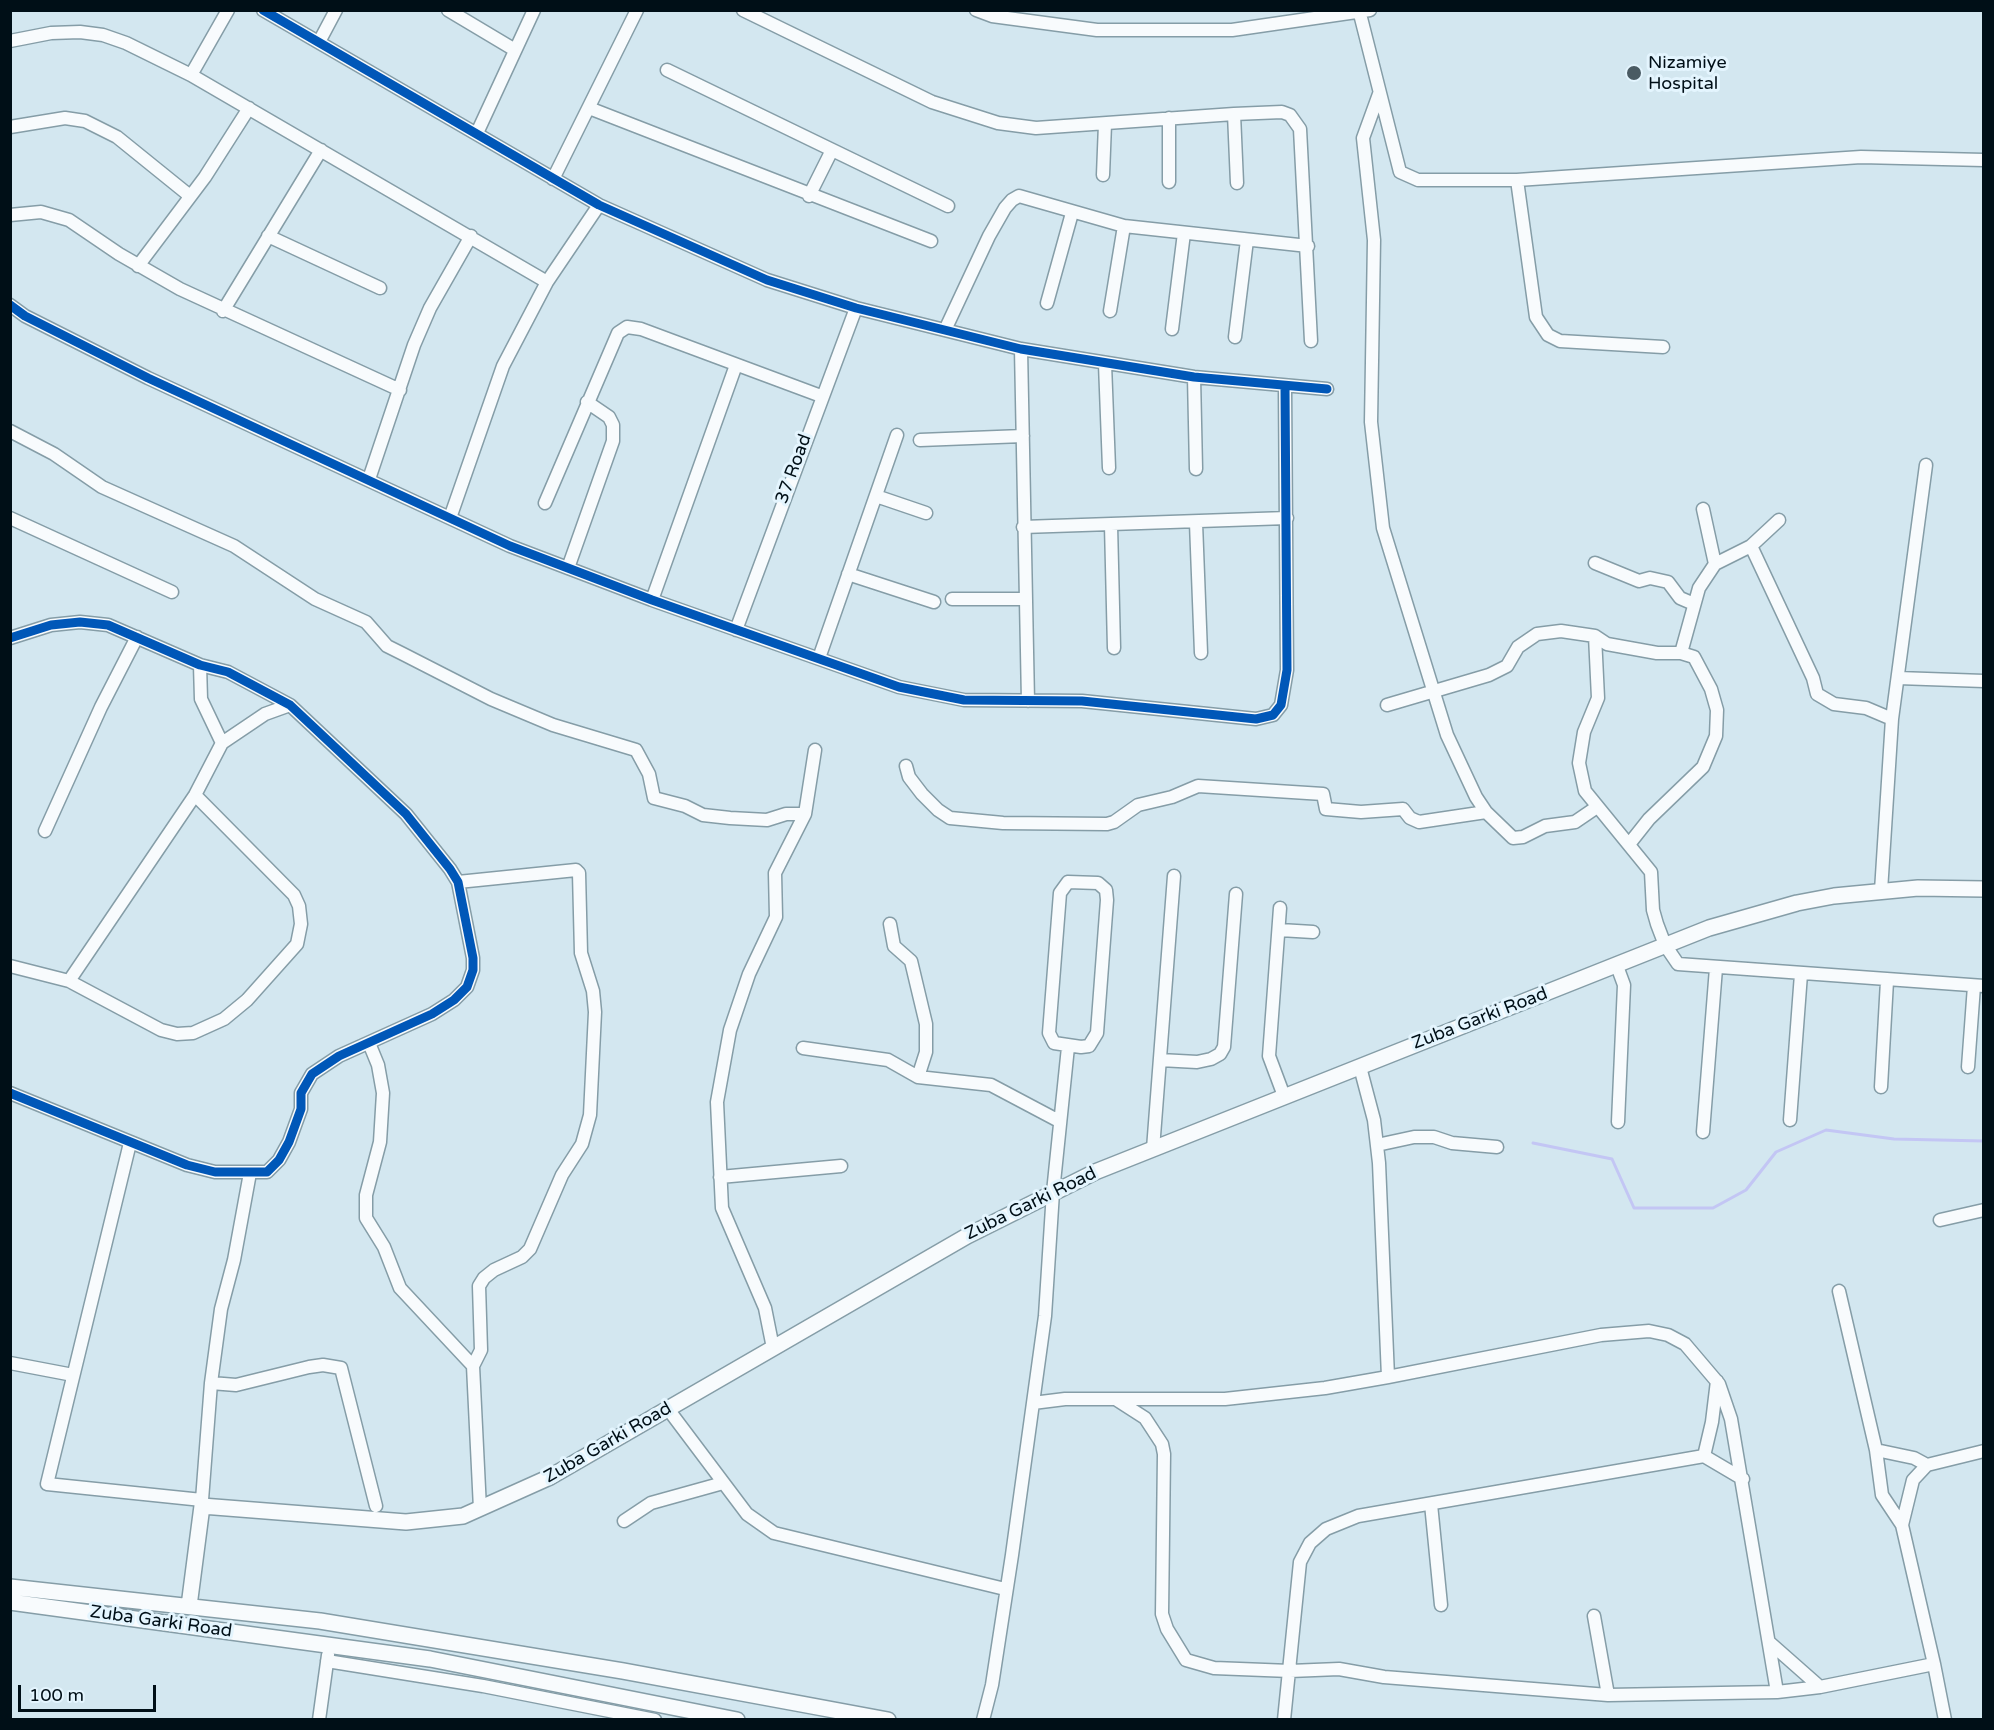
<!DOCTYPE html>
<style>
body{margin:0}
#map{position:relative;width:1994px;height:1730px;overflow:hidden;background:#d3e7f0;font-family:"Varela Round",sans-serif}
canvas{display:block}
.frame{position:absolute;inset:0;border:12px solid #000f17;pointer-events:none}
.scale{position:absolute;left:18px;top:1685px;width:138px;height:27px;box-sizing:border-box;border:3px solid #000f17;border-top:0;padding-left:8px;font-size:18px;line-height:21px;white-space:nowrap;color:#000f17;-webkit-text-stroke:4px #e4f5fe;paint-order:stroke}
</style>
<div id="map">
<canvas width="1994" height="1730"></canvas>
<div class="frame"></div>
<div class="scale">100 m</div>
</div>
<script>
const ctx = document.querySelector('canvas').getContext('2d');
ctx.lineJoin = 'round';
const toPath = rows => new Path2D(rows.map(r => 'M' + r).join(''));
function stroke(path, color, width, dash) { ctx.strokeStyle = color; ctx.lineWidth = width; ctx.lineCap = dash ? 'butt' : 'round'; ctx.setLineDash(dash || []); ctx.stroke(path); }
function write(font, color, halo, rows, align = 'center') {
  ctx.font = font + ' "Varela Round",sans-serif'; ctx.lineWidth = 6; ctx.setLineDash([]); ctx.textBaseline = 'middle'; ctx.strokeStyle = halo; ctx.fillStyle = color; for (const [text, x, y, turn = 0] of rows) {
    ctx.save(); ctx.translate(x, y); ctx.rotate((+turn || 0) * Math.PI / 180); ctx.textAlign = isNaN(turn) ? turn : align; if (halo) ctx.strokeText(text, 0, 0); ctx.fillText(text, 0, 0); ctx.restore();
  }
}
stroke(toPath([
 [1533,1143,1612,1159,1634,1208,1713,1208,1746,1190,1776,1152,1826,1130,1894,1139,1984,1141]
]), '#c3c6f4', 3);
const minor = toPath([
 [263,10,599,205,767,280,856,308,1021,349,1194,377,1327,389],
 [448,10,515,50],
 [743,10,932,102,998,123,1036,128,1234,114,1282,112,1290,115,1300,129,1311,341],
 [976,10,992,16,1097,30,1232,30,1370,10],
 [1359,10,1400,172,1418,180,1517,180,1536,317,1548,335,1560,341,1663,347],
 [10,41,51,33,80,32,103,35,126,43,191,75,547,282],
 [319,42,336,10],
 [667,70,948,206],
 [191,75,228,10],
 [1379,94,1363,138,1374,240,1371,422,1383,528,1447,735,1476,797,1486,812,1513,838,1523,837,1545,826,1575,822,1597,807],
 [589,108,931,241],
 [1234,114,1237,183],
 [10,127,65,118,85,121,117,137,190,196],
 [477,133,534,10],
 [1103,175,1105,124],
 [553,179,637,10],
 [1517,180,1861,157,1984,160],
 [1169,182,1169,118],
 [809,196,832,150],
 [10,215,41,212,69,220,119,254,180,289,400,390],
 [268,236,380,288],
 [138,266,205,177,249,108],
 [1047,303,1072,213],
 [10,305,25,316,148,378,510,546,652,600,899,687,964,700,1082,701,1256,719,1273,715,1281,705,1287,670,1285,387],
 [223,311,321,150],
 [1110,311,1124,226],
 [1172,329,1184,233],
 [945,330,989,236,1005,208,1012,200,1019,196,1124,226,1308,246],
 [1235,337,1247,240],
 [1021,349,1028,701],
 [1105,364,1109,468],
 [1194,377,1196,469],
 [10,431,54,454,102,487,234,546,315,599,366,622,387,646,403,654,491,699,553,725,636,750,649,774,654,798,685,806,703,815,730,818,767,820,786,814,805,814,775,873,776,917,749,974,730,1030,717,1102,722,1208,765,1308,773,1348],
 [920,440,1023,436],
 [369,479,414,345,430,308,471,236],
 [876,496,926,513],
 [545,503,618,333,627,327,641,329,821,396],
 [1703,509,1715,564],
 [10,518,172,592],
 [450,518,503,366,547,282,599,205],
 [1196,523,1201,653],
 [1111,525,1114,648],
 [1023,527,1287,518],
 [1751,546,1779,520],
 [1595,563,1639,581,1650,578,1668,582,1680,598,1694,604],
 [568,568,613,441,613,425,609,417,587,402],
 [848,574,934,602],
 [952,599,1026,599],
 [652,600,736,365],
 [736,630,856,308],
 [10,638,51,625,80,622,108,625,200,665,228,672,290,705,406,814,450,869,458,882,473,958,473,970,467,987,454,1000,432,1014,339,1056,312,1074,301,1093,301,1109,289,1142,279,1160,267,1172,215,1172,187,1165,10,1093],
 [1681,653,1699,588,1715,564,1751,546,1813,678,1817,694,1834,704,1866,708,1892,719],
 [819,658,897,435],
 [1898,678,1984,681],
 [1387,705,1489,675,1507,666,1518,647,1537,634,1561,631,1595,636],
 [222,743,265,714,290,705],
 [906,766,909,777,922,794,938,810,950,818,1003,823,1107,824,1114,822,1138,805,1172,797,1198,786,1323,794,1326,809,1361,812,1403,809,1410,818,1419,822,1486,812],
 [805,814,815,750],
 [45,831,101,707,137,637],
 [1630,843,1649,819,1703,767,1716,736,1717,710,1711,689,1694,657,1681,653,1657,653,1607,644,1595,636,1598,698,1584,732,1579,763,1585,791,1651,872,1653,910,1657,924,1665,945,1678,964,1984,986],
 [458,882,576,870,579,873,581,953,593,991,595,1012,590,1115,582,1144,562,1175,530,1249,522,1257,494,1270,484,1278,479,1286,481,1350,473,1366],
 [1068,882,1098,883,1106,890,1107,900,1097,1033,1089,1046,1081,1047,1054,1043,1049,1033,1060,893,1068,882],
 [1881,891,1892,719,1926,465],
 [1280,908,1269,1056,1284,1096],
 [890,924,894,946,911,961,926,1024,926,1052,918,1077],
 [1280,930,1313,932],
 [10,966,69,981,161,1030,177,1034,193,1033,224,1019,247,1000,297,944,301,924,299,906,294,895,195,795],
 [1617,966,1624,985,1618,1122],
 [69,981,195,795,222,743,201,699,200,665],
 [369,1043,378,1065,383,1093,380,1142,366,1195,366,1218,384,1247,400,1288,473,1366,480,1509],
 [803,1048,888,1060,918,1077,991,1085,1059,1121],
 [1160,1060,1197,1062,1211,1059,1220,1054,1224,1047,1236,894],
 [1360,1067,1374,1120,1379,1163,1388,1377],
 [1968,1067,1974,986],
 [1881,1087,1887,981],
 [1790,1120,1801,974],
 [1703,1132,1716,968],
 [130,1143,47,1484,202,1500,202,1506],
 [1377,1145,1414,1137,1434,1137,1452,1143,1497,1147],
 [1153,1149,1174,876],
 [720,1177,841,1166],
 [1940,1220,1984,1210],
 [10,1363,73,1375],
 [211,1383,236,1385,309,1367,323,1365,341,1368,376,1506],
 [1117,1400,1145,1418,1162,1444,1164,1454,1162,1614,1167,1629,1186,1660,1214,1668,1290,1671,1339,1669,1384,1677,1608,1695],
 [1033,1403,1065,1399,1225,1399,1325,1388,1388,1377,1601,1335,1649,1331,1668,1335,1685,1344,1719,1384,1731,1419,1777,1692],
 [668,1409,747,1514,774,1533,1005,1589],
 [1876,1450,1914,1458,1927,1465,1984,1451],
 [1704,1456,1712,1422,1717,1381],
 [202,1500,211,1383,221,1309,234,1260,250,1173],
 [1431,1504,1441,1605],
 [624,1521,651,1503,723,1483],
 [1902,1525,1913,1480,1927,1465],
 [1594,1616,1608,1695,1777,1692,1820,1687,1934,1664,1902,1525,1882,1495,1876,1450,1839,1291],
 [1769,1642,1820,1687],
 [327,1661,483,1686,655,1720],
 [1934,1664,1945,1720],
 [319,1720,328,1655],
 [983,1720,992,1685,1012,1555,1045,1316,1053,1192,1068,1047],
 [1284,1720,1300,1562,1310,1543,1326,1529,1358,1516,1704,1456,1743,1479]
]);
const major = toPath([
 [10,1587,320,1621,623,1671,888,1720],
 [10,1602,430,1659,737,1720],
 [189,1606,202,1506,406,1522,463,1516,550,1477,967,1236,1095,1172,1709,928,1797,903,1834,896,1918,888,1984,889]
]);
stroke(minor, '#859da7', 15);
stroke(major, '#859da7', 18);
stroke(minor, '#f8fbfd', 12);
stroke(major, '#f8fbfd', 15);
stroke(toPath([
 [263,10,599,205,767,280,856,308,1021,349,1194,377,1327,389],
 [10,305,25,316,148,378,510,546,652,600,899,687,964,700,1082,701,1256,719,1273,715,1281,705,1287,670,1285,387],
 [10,638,51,625,80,622,108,625,200,665,228,672,290,705,406,814,450,869,458,882,473,958,473,970,467,987,454,1000,432,1014,339,1056,312,1074,301,1093,301,1109,289,1142,279,1160,267,1172,215,1172,187,1165,10,1093]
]), '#0057b8', 9);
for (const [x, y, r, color] of [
 [1634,73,8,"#4a5b63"]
]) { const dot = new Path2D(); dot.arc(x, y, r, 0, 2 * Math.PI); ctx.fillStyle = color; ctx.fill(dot); stroke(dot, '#e4f5fe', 2); }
write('18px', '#000f17', '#e4f5fe', [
 ["Nizamiye",1648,63],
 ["Hospital",1648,84]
], 'left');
write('18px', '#000f17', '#e4f5fe', [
 ["37 Road",794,469,-70],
 ["Zuba Garki Road",1480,1019,-21],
 ["Zuba Garki Road",1031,1204,-26],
 ["Zuba Garki Road",608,1443,-30],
 ["Zuba Garki Road",161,1622,8]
]);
</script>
